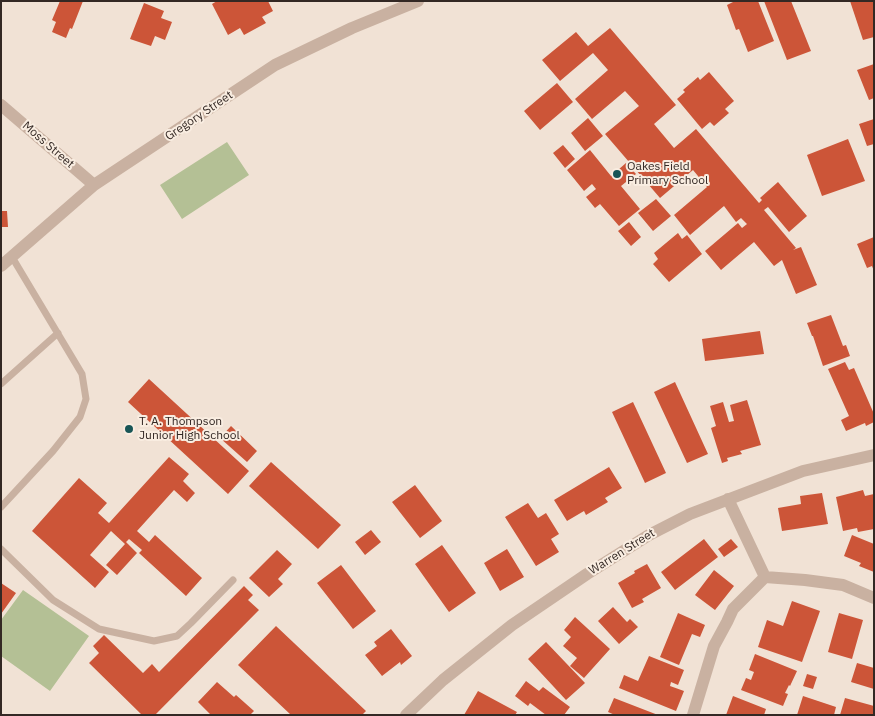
<!DOCTYPE html>
<style>
body{margin:0}
#map{position:relative;width:875px;height:716px;overflow:hidden;background:#f1e2d5;font-family:"IBM Plex Sans",sans-serif}
canvas{display:block}
.frame{position:absolute;inset:0;border:2px solid #332824;pointer-events:none}
</style>
<div id="map">
<canvas width="875" height="716"></canvas>
<div class="frame"></div>
</div>
<script>
const ctx = document.querySelector('canvas').getContext('2d');
ctx.lineJoin = 'round';
function fill(path, color) { ctx.fillStyle = color; ctx.fill(path, 'evenodd'); }
const toPath = rows => new Path2D(rows.map(r => 'M' + r).join(''));
function stroke(path, color, width, dash) { ctx.strokeStyle = color; ctx.lineWidth = width; ctx.lineCap = dash ? 'butt' : 'round'; ctx.setLineDash(dash || []); ctx.stroke(path); }
function write(font, color, halo, rows, align = 'center') {
  ctx.font = font + ' "IBM Plex Sans",sans-serif'; ctx.lineWidth = 4; ctx.setLineDash([]); ctx.textBaseline = 'middle'; ctx.strokeStyle = halo; ctx.fillStyle = color; for (const [text, x, y, turn = 0] of rows) {
    ctx.save(); ctx.translate(x, y); ctx.rotate((+turn || 0) * Math.PI / 180); ctx.textAlign = isNaN(turn) ? turn : align; if (halo) ctx.strokeText(text, 0, 0); ctx.fillText(text, 0, 0); ctx.restore();
  }
}
fill(toPath([
 [227,142,249,175,182,219,160,185],
 [23,590,89,636,50,691,1,656,1,620]
]), '#b4c095');
fill(toPath([
 [60,1,83,1,72,29,70,28,66,38,52,32,56,22,52,20],
 [217,1,268,1,273,11,262,17,266,23,244,35,240,28,228,35,212,4],
 [735,1,758,1,774,41,748,52,739,29,736,30,727,5],
 [764,1,791,1,811,51,787,60],
 [850,1,874,1,874,37,863,40],
 [144,3,164,11,161,18,172,22,165,40,155,36,151,46,130,39],
 [610,28,676,105,654,124,674,148,696,129,759,203,762,200,760,198,778,182,807,216,789,232,768,207,764,210,796,248,793,250,801,247,817,285,796,294,782,260,774,266,754,242,721,270,705,251,738,223,742,228,747,224,741,218,736,222,724,206,690,235,674,215,707,187,693,170,660,198,605,134,639,106,625,91,592,119,575,99,608,70,593,53,560,81,542,60,576,32,588,46],
 [874,64,874,98,869,100,857,70],
 [709,72,734,101,725,109,729,113,714,126,710,122,702,129,677,99,685,92,683,90,698,77,700,80],
 [557,83,573,102,540,130,524,111],
 [588,118,603,136,585,151,571,133],
 [874,119,874,144,867,146,859,124],
 [848,139,865,181,822,196,807,155],
 [563,145,575,159,565,168,553,153],
 [590,150,611,176,626,163,636,174,621,186,640,209,619,226,600,204,595,208,586,197,596,189,592,184,584,191,567,170],
 [656,199,671,216,653,231,638,213],
 [1,211,7,211,8,227,1,227],
 [629,222,641,237,631,246,618,231],
 [678,233,682,239,687,235,702,254,669,282,653,264,658,259,654,253],
 [874,237,874,271,872,266,867,268,857,244],
 [831,315,843,346,846,345,850,356,823,366,813,336,812,336,807,323],
 [760,331,764,354,705,361,702,339],
 [845,362,849,370,854,368,874,414,874,422,866,426,865,423,846,431,841,420,849,416,828,369],
 [149,379,249,471,228,494,128,402],
 [675,382,708,454,687,463,654,392],
 [747,400,761,445,740,451,742,454,727,458,728,461,722,463,711,428,716,426,710,406,723,402,729,422,734,421,730,405],
 [633,402,666,473,645,483,612,412],
 [231,426,257,451,247,462,220,438],
 [169,457,189,474,183,481,195,493,187,502,174,490,137,531,149,542,155,535,202,578,186,596,139,553,142,550,129,539,126,542,137,553,117,575,106,565,125,544,111,531,90,555,109,572,95,588,32,531,79,478,107,503,98,513,109,523],
 [271,462,341,525,318,549,249,486],
 [609,467,622,488,605,498,608,502,586,515,584,511,567,521,554,500],
 [415,485,442,521,420,538,392,502],
 [863,490,865,496,874,494,874,529,858,532,857,528,843,531,836,497],
 [822,493,828,524,782,531,778,508,801,504,800,496],
 [528,503,538,518,546,513,559,534,551,539,559,552,536,566,505,517],
 [371,530,381,542,365,555,355,542],
 [852,535,874,544,874,572,859,566,861,563,844,556],
 [704,539,718,557,675,590,661,572],
 [731,539,738,547,724,557,718,549],
 [442,545,476,593,449,612,415,564],
 [507,549,524,577,500,591,484,563],
 [277,550,292,564,278,579,283,584,269,597,249,578],
 [647,564,661,588,642,599,644,602,632,608,618,583,635,573,634,571],
 [341,565,376,611,353,629,317,583],
 [714,570,734,586,715,610,695,595],
 [1,583,16,593,1,614],
 [244,586,253,595,248,600,259,610,155,715,142,715,89,663,99,653,93,646,104,635,143,673,152,664,159,672],
 [792,601,820,611,802,662,758,647,767,620,783,626],
 [613,607,627,622,630,619,638,627,619,644,598,621],
 [678,613,705,625,700,637,692,634,679,665,660,657],
 [839,613,863,620,852,659,828,652],
 [575,617,610,649,584,678,570,666,577,658,563,646,571,637,564,630],
 [276,626,366,711,362,715,291,715,238,665],
 [391,629,412,656,401,665,400,662,382,676,365,655,377,646,374,642],
 [546,642,585,683,566,700,528,659],
 [755,654,797,671,790,686,789,685,785,693,788,694,783,706,741,690,746,678,751,680,754,672,749,670],
 [649,656,684,670,678,685,671,682,670,686,684,691,676,711,619,688,624,675,638,681],
 [857,663,874,668,874,689,851,682],
 [807,674,817,677,813,689,803,686],
 [526,681,539,691,543,687,570,707,564,715,546,715,530,703,528,706,515,696],
 [217,682,234,697,236,695,254,711,250,715,211,715,198,702],
 [478,691,517,712,515,715,464,715],
 [733,696,766,709,764,715,726,715],
 [803,696,836,707,834,715,797,715],
 [614,698,658,715,615,715,608,712],
 [845,698,874,706,874,715,840,715]
]), '#cc5538');
stroke(toPath([
 [1,384,58,333],
 [1,507,53,451,80,417,86,399,82,374,12,257],
 [1,549,53,600,99,629,154,641,177,636,191,623,233,580]
]), '#c9b1a1', 7);
stroke(toPath([
 [1,105,94,185],
 [1,266,94,185,275,65,352,28,418,1],
 [728,499,765,577],
 [406,715,443,680,512,625,587,574,649,535,690,514,803,471,874,455],
 [693,715,714,646,727,622,733,609,765,577,805,580,843,585,874,598]
]), '#c9b1a1', 12);
for (const [x, y, r, color] of [
 [617,174,5,"#185556"],
 [129,429,5,"#185556"]
]) { const dot = new Path2D(); dot.arc(x, y, r, 0, 2 * Math.PI); ctx.fillStyle = color; ctx.fill(dot); stroke(dot, '#f9ede1', 2); }
write('12px', '#332824', '#f9ede1', [
 ["Gregory Street",199,116,-34],
 ["Moss Street",48,145,41],
 ["Warren Street",622,552,-32]
]);
write('12px', '#332824', '#f9ede1', [
 ["Oakes Field",627,167],
 ["Primary School",627,181],
 ["T. A. Thompson",139,422],
 ["Junior High School",139,436]
], 'left');
</script>
